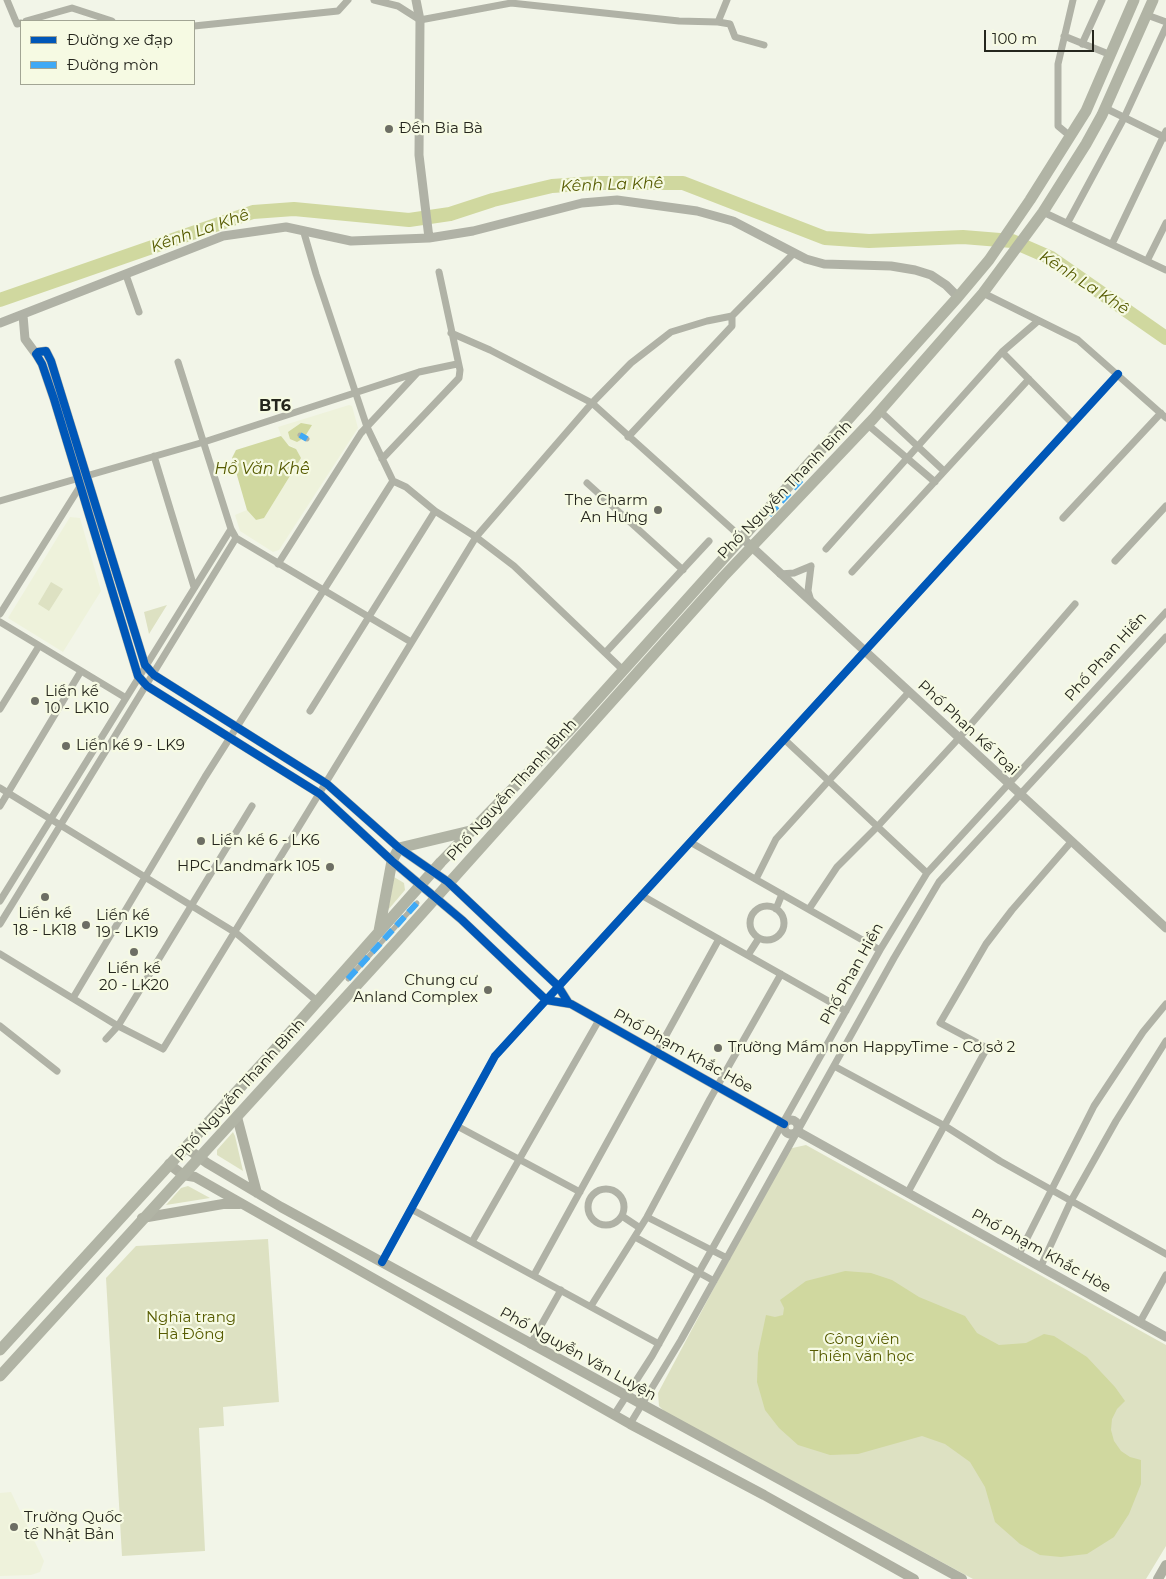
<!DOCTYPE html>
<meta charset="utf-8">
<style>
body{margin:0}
#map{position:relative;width:1166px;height:1579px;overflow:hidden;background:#f2f5e8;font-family:Montserrat,sans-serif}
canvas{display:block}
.legend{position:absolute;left:20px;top:20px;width:175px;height:65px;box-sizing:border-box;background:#f6fae3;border:1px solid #a2a594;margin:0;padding:6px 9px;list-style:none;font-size:15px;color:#25261d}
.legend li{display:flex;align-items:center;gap:10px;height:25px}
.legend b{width:25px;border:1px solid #a2a594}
.scale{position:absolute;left:984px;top:30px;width:110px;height:22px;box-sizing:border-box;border:2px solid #25261d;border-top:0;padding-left:6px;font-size:15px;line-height:18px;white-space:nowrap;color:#25261d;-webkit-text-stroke:4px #f6fae3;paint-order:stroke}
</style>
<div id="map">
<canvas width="1166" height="1579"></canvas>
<ul class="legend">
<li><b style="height:6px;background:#0057b8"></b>Đường xe đạp</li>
<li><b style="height:6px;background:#3fa9f5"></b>Đường mòn</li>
</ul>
<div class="scale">100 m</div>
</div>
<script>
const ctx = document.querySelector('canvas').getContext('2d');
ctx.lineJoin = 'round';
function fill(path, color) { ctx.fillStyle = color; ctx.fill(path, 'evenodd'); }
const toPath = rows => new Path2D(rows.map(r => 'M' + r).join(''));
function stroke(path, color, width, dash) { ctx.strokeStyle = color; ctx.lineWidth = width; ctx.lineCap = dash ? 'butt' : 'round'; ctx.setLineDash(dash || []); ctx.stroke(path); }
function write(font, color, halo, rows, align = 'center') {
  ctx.font = font + ' Montserrat,sans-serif'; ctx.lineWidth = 4.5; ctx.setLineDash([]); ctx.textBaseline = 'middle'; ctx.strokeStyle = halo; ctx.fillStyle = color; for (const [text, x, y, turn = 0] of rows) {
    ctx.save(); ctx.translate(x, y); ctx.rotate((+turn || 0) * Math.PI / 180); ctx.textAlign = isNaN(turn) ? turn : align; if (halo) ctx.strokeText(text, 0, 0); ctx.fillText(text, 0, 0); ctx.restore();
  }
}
fill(toPath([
 [349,405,352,406,358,428,279,550,273,552,240,531,235,515,247,510,256,520,296,449,283,441,278,427],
 [70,517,80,518,101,591,63,652,8,618],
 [11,1492,44,1561,40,1572,31,1575,0,1576,0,1493]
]), '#eef2db');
fill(toPath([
 [51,582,63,589,49,611,38,604],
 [167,605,149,634,144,612],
 [394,877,404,883,405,890,388,910],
 [233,1132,235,1136,243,1171,217,1155,217,1150],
 [806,1145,1166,1345,1166,1546,1146,1579,973,1579,665,1412,659,1406,658,1393,788,1149],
 [188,1186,210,1198,166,1205,181,1188],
 [268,1239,279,1402,223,1407,224,1426,199,1428,205,1551,122,1556,106,1278,136,1246]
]), '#dde1c2');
fill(toPath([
 [301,423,312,425,304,438,297,442,290,439,288,432],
 [281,436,289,446,296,449,301,458,264,518,256,520,247,510,232,458,236,450],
 [845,1271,871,1273,892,1280,919,1297,965,1316,977,1333,999,1345,1026,1343,1044,1334,1054,1336,1087,1357,1115,1387,1125,1401,1117,1409,1112,1419,1111,1430,1114,1441,1121,1451,1130,1457,1141,1460,1141,1484,1129,1514,1114,1537,1087,1554,1061,1557,1040,1555,1020,1544,995,1522,985,1487,970,1462,945,1444,922,1436,858,1454,830,1455,798,1445,779,1428,765,1410,757,1382,758,1353,766,1315,775,1317,783,1315,784,1308,780,1300,806,1281]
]), '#d0d89f');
stroke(toPath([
 [0,300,253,212,294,209,409,220,450,214,493,200,552,186,596,183,683,183,825,238,869,241,963,237,1012,241,1051,258,1166,338]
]), '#d0d89f', 14);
stroke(toPath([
 [300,435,307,439],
 [348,979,417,903]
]), '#b0b2a6', 5);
stroke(toPath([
 [7,0,17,24,21,23],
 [374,0,398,6,420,20,511,3,679,21,718,22,730,24,735,37,764,45],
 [1147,15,1166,22],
 [26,21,72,8,112,21],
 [718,22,727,0],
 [194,26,338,11,348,0],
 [1064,36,1111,55],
 [1082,44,1102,0],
 [1105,108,1166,138],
 [1070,136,1058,126,1058,64,1073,0],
 [1043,212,1166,270],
 [1068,222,1124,118,1166,27],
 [304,233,316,274,367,427,393,481,406,487,435,511,476,537,514,566,622,669],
 [1112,244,1166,131],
 [1147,261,1166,223],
 [126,275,139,312],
 [983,293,1078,340,1166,418],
 [451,333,490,350,592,403,741,537],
 [1002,352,1072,423],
 [178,362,231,529,236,538,411,642],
 [880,411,944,471],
 [868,425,935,482],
 [628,437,732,326,732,316,794,253],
 [154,456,194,587],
 [382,459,459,378,460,370,439,272],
 [587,483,683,570],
 [0,501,204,442,419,372,457,364],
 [1063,518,1161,413],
 [826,549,1002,352,1038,321],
 [1115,561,1166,506],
 [278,564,361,433,417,373],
 [811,566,808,591,811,601],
 [852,572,1029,379],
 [780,574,794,573,811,566],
 [0,614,79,488],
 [0,622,126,698],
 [606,652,709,541],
 [0,709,39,646],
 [310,711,435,511],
 [784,739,927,873],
 [0,788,236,933,317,1001],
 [0,806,81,671],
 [690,842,880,950],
 [756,879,776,839,909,692],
 [641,895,846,1011],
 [0,901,231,529],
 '750 923a17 17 0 1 1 34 0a17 17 0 1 1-34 0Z',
 [776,909,782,894],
 [809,909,837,867,878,826,959,738,1075,604],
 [0,924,236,538],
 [0,954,118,1026,163,1049,476,537,592,403,631,363,671,332,707,321,732,316],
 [748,955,759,938],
 [558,986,1118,374],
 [73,998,205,777,393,481],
 [0,1026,57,1071],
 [106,1039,118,1026,252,806],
 [834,1066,945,1126,1000,1161,1166,1254],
 [457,1126,580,1192],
 '588 1207a18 18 0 1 1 36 0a18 18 0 1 1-36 0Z',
 [908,1192,987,1048,940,1023,986,944,1012,910,1071,842],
 [411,1209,659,1344],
 [622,1216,640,1228],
 [647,1217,727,1258],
 [635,1237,714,1281],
 [472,1242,599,1020],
 [1019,1254,1094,1106,1143,1032,1166,1004],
 [382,1262,495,1056,546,1000],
 [1041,1266,1071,1201,1116,1121,1166,1041],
 [534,1275,719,939],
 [591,1306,647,1217,710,1099,781,974],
 [1140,1322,1166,1275],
 [530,1345,561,1290],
 [614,1415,652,1356,880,950,927,873,1166,612],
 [630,1424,681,1340,894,958,939,882,1166,637]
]), '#b0b2a6', 7);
stroke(toPath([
 [416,0,420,20,419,155,429,238],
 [23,315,25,339,36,354],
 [0,323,223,236,286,227,351,241,429,238,473,231,582,203,617,200,697,211,733,221,806,259,824,264,891,266,915,270,931,275,946,285,958,297],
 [741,537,1166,928],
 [568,1002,558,986,465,898,448,882,399,848,327,784,154,675,145,665,51,361,46,351,38,352,36,354,42,364,54,399,138,676,147,686,320,794,392,861,462,920,546,1000,571,1004,784,1124],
 '784 1127a7 7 0 1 1 14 0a7 7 0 1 1-14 0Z',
 [797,1131,1166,1337]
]), '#b0b2a6', 9);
stroke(toPath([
 [237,1117,257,1193],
 [185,1147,207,1163,281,1207,962,1579],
 [169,1164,183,1175,195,1177,630,1424,764,1495,914,1579],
 [142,1218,223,1204,240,1204],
 [1158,1579,1166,1565]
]), '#aeb0a2', 10);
stroke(toPath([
 [379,931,392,861,399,848,470,831],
 [0,1350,269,1056,441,862,568,732,958,297,989,260,1030,200,1086,111,1134,0],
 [0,1376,398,940,723,577,873,419,983,293,1043,212,1086,144,1102,115,1153,0]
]), '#b1b4a5', 11);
stroke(toPath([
 [300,435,307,439],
 [769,515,801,480],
 [348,979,417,903]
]), '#3fa9f5', 6, [12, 6]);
stroke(toPath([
 [568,1002,558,986,465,898,448,882,399,848,327,784,154,675,145,665,51,361,46,351,38,352,36,354,42,364,54,399,138,676,147,686,320,794,392,861,462,920,546,1000,571,1004,784,1124],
 [382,1262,495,1056,1118,374]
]), '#0057b8', 8);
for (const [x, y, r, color] of [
 [389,129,5,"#6d6e64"],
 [658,510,5,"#6d6e64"],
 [35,701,5,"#6d6e64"],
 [66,746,5,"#6d6e64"],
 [201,841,5,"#6d6e64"],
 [330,867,5,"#6d6e64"],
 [45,897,5,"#6d6e64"],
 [86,925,5,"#6d6e64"],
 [134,952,5,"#6d6e64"],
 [488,990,5,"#6d6e64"],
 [718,1048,5,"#6d6e64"],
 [14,1527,5,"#6d6e64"]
]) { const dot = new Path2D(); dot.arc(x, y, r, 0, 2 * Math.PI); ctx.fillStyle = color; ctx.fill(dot); stroke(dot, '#f6fae3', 2); }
write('15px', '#25261d', '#f6fae3', [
 ["Đền Bia Bà",399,129],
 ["The Charm",648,501,"right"],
 ["An Hưng",648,518,"right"],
 ["Liền kề",45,692],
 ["10 - LK10",45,709],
 ["Liền kề 9 - LK9",76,746],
 ["Liền kề 6 - LK6",211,841],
 ["HPC Landmark 105",320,867,"right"],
 ["Liền kề",45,914,"center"],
 ["18 - LK18",45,931,"center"],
 ["Liền kề",96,916],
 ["19 - LK19",96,933],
 ["Liền kề",134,969,"center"],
 ["20 - LK20",134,986,"center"],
 ["Chung cư",478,981,"right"],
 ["Anland Complex",478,998,"right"],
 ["Trường Mầm non HappyTime - Cơ sở 2",728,1048],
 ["Trường Quốc",24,1518],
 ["tế Nhật Bản",24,1535]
], 'left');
write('15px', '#25261d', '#f6fae3', [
 ["Phố Nguyễn Thanh Bình",785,490,-46],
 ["Phố Phan Hiền",1106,657,-48],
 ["Phố Phan Kế Toại",968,728,43],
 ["Phố Nguyễn Thanh Bình",512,790,-48],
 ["Phố Phan Hiền",852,974,-61],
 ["Phố Phạm Khắc Hòe",683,1051,29],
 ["Phố Nguyễn Thanh Bình",240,1090,-48],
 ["Phố Phạm Khắc Hòe",1041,1251,29],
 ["Phố Nguyễn Văn Luyện",578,1354,29]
]);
write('15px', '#565b00', '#f6fae3', [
 ["Nghĩa trang",191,1318],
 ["Hà Đông",191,1335],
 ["Công viên",862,1340],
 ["Thiên văn học",862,1357]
]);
write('italic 16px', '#565b00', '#f6fae3', [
 ["Kênh La Khê",612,185,-2],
 ["Kênh La Khê",200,231,-19],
 ["Kênh La Khê",1084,283,33],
 ["Hồ Văn Khê",262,469]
]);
write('bold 16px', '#25261d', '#f6fae3', [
 ["BT6",275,406]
]);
</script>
